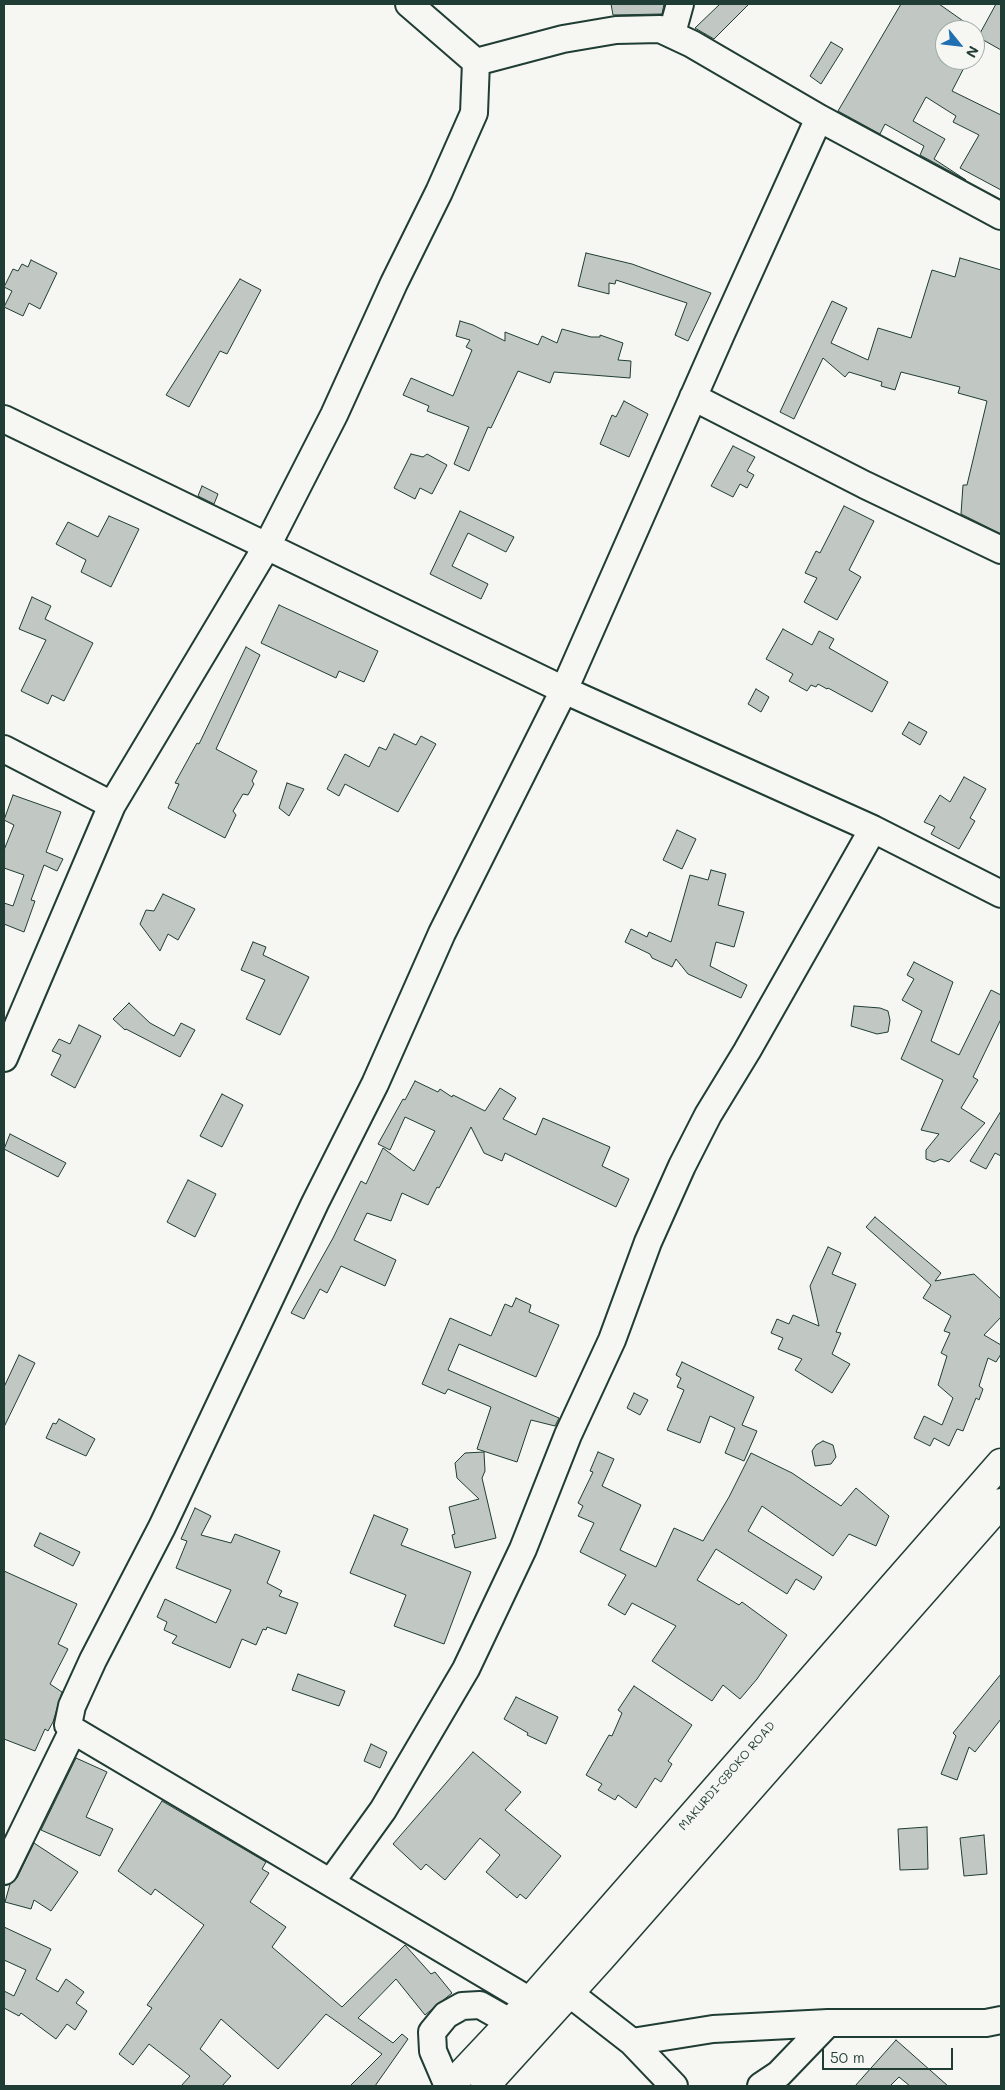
<!DOCTYPE html>
<style>
body{margin:0}
#map{position:relative;width:1005px;height:2090px;overflow:hidden;background:#f6f6f2;font-family:Mali,sans-serif}
canvas{display:block}
.frame{position:absolute;inset:0;border:5px solid #1f3d34;pointer-events:none}
.north{position:absolute;left:935px;top:20px;width:50px;height:50px;box-sizing:border-box;background:#f6f6f2;border:1px solid #a0aca6;border-radius:50%;rotate:119deg;font-size:14px;font-weight:700;line-height:20px;text-align:center;color:#1f3d34}
.north::after{content:'';display:block;margin:auto;width:18px;height:22px;background:#1f6fb2;clip-path:polygon(50% 0,100% 100%,50% 72%,0 100%)}
.scale{position:absolute;left:822px;top:2048px;width:131px;height:22px;box-sizing:border-box;border:2px solid #1f3d34;border-top:0;padding-left:6px;font-size:15px;line-height:18px;white-space:nowrap;color:#1f3d34;-webkit-text-stroke:4px #f6f6f2;paint-order:stroke}
</style>
<div id="map">
<canvas width="1005" height="2090"></canvas>
<div class="frame"></div>
<div class="north">N</div>
<div class="scale">50 m</div>
</div>
<script>
const ctx = document.querySelector('canvas').getContext('2d');
ctx.lineJoin = 'round';
function fill(path, color) { ctx.fillStyle = color; ctx.fill(path, 'evenodd'); }
const toPath = rows => new Path2D(rows.map(r => 'M' + r).join(''));
function stroke(path, color, width, dash) { ctx.strokeStyle = color; ctx.lineWidth = width; ctx.lineCap = dash ? 'butt' : 'round'; ctx.setLineDash(dash || []); ctx.stroke(path); }
function write(font, color, halo, rows, align = 'center') {
  ctx.font = font + ' Mali,sans-serif'; ctx.lineWidth = 4; ctx.setLineDash([]); ctx.textBaseline = 'middle'; ctx.strokeStyle = halo; ctx.fillStyle = color; for (const [text, x, y, turn = 0] of rows) {
    ctx.save(); ctx.translate(x, y); ctx.rotate((+turn || 0) * Math.PI / 180); ctx.textAlign = isNaN(turn) ? turn : align; if (halo) ctx.strokeText(text, 0, 0); ctx.fillText(text, 0, 0); ctx.restore();
  }
}
const building = toPath([
 [611,4,664,4,662,14,613,15,611,4],
 [720,4,749,4,714,39,695,28,720,4],
 [901,4,939,4,976,30,945,30,945,60,968,60,952,91,1001,115,1001,190,960,168,979,135,953,122,956,116,926,97,913,121,945,139,934,159,966,180,920,155,924,146,885,124,880,134,838,111,901,4],
 [996,4,1001,4,1001,50,978,37,996,4],
 [831,42,843,49,821,84,810,76,831,42],
 [586,253,632,264,711,293,688,341,675,335,687,303,616,280,615,284,609,283,609,294,578,286,586,253],
 [960,258,1001,270,1001,534,961,514,963,485,967,485,987,401,958,393,960,387,901,372,895,390,881,386,882,382,849,372,845,377,823,358,794,419,780,412,832,301,847,308,831,343,868,360,878,328,911,338,932,270,955,277,960,258],
 [31,260,57,273,40,309,29,303,23,316,4,307,12,291,4,287,13,269,18,271,22,264,28,267,31,260],
 [240,279,261,290,227,354,220,351,189,407,166,395,240,279],
 [460,321,473,325,505,341,505,332,538,345,542,336,557,343,562,329,591,337,600,337,600,335,623,343,618,360,631,361,630,378,554,372,550,383,518,371,491,428,488,427,469,471,454,464,469,427,427,411,429,406,403,395,411,378,453,396,472,350,466,347,470,340,456,336,460,321],
 [624,401,648,414,629,457,600,444,612,415,616,417,624,401],
 [733,446,755,457,747,471,754,475,747,488,740,484,733,497,711,486,733,446],
 [411,454,423,457,427,454,447,465,432,494,420,488,415,499,394,488,411,454],
 [202,486,218,494,214,504,198,496,202,486],
 [844,506,874,521,849,570,861,577,837,620,804,602,817,578,805,573,816,551,820,553,844,506],
 [460,511,514,537,506,552,468,533,452,566,488,584,481,599,430,574,460,511],
 [109,516,139,529,111,587,81,572,86,560,56,544,68,522,98,537,109,516],
 [32,597,51,606,45,619,93,643,64,701,52,695,48,704,21,691,46,640,19,629,32,597],
 [279,605,378,651,364,682,339,671,336,678,261,643,279,605],
 [783,629,812,645,819,631,834,639,829,648,888,682,872,712,828,688,827,689,818,684,816,687,811,685,807,691,789,681,793,674,766,659,783,629],
 [246,647,260,655,216,749,257,771,252,781,254,784,248,795,243,794,233,811,236,815,225,838,168,808,179,784,175,783,197,743,199,744,246,647],
 [756,689,769,697,761,712,748,704,756,689],
 [909,722,927,732,920,745,902,734,909,722],
 [394,734,416,745,421,736,436,744,398,812,345,784,339,796,327,789,345,754,369,767,379,747,386,750,394,734],
 [964,777,986,789,970,818,975,821,959,849,931,834,935,827,924,822,940,795,950,802,964,777],
 [287,783,304,789,289,816,279,808,287,783],
 [13,795,61,812,46,852,63,859,57,871,44,865,31,900,35,901,24,932,4,924,4,903,13,906,24,875,4,868,4,850,14,825,4,820,13,795],
 [677,830,696,839,682,869,663,860,677,830],
 [711,870,726,874,718,905,744,912,734,947,716,942,710,966,747,985,741,998,688,974,676,959,672,967,652,958,650,954,625,942,631,929,647,937,649,932,671,942,690,875,708,880,711,870],
 [163,894,195,909,178,940,168,934,160,951,140,924,146,910,154,911,163,894],
 [253,942,266,947,263,955,309,977,280,1035,246,1019,265,980,241,970,253,942],
 [914,962,953,982,931,1041,959,1055,991,990,1001,995,1001,1019,973,1077,978,1080,961,1108,985,1123,949,1162,941,1159,934,1162,926,1159,926,1150,939,1134,921,1130,943,1080,901,1059,922,1011,902,1000,914,979,907,975,914,962],
 [129,1003,150,1023,174,1036,181,1023,195,1030,180,1057,126,1029,125,1030,113,1019,129,1003],
 [854,1006,880,1008,888,1011,890,1020,888,1032,877,1034,851,1026,854,1006],
 [79,1025,101,1036,75,1088,51,1075,61,1055,52,1051,59,1039,70,1044,79,1025],
 [415,1081,438,1092,440,1089,452,1097,453,1095,485,1111,500,1088,516,1098,503,1119,536,1135,543,1118,610,1147,602,1166,629,1179,616,1207,505,1153,502,1161,484,1153,471,1127,439,1188,437,1187,428,1205,402,1193,391,1221,367,1213,354,1240,396,1260,385,1286,341,1266,327,1293,320,1289,304,1319,291,1313,333,1238,361,1181,366,1184,383,1148,414,1171,435,1131,405,1117,390,1150,378,1144,403,1099,405,1100,415,1081],
 [222,1094,243,1105,222,1147,200,1136,222,1094],
 [1001,1111,1001,1156,995,1153,986,1169,970,1161,1001,1111],
 [10,1134,66,1163,58,1177,4,1149,10,1134],
 [188,1180,216,1194,195,1237,167,1222,188,1180],
 [875,1217,941,1273,935,1281,974,1274,1001,1299,1001,1317,984,1335,1001,1345,1001,1354,996,1362,988,1358,979,1386,983,1389,979,1400,976,1398,963,1431,957,1429,949,1446,934,1438,930,1446,914,1438,924,1416,942,1425,953,1398,938,1385,947,1356,941,1353,950,1333,944,1331,951,1316,923,1298,931,1285,866,1227,875,1217],
 [828,1247,841,1253,832,1274,856,1284,836,1332,841,1333,832,1354,850,1364,832,1393,795,1370,802,1359,778,1349,783,1338,771,1333,777,1319,789,1324,793,1315,819,1326,810,1286,828,1247],
 [516,1298,531,1305,529,1312,559,1325,536,1377,459,1344,448,1370,559,1418,555,1426,531,1420,517,1462,477,1449,491,1407,448,1389,445,1394,422,1384,450,1318,491,1336,505,1304,512,1307,516,1298],
 [19,1355,35,1363,4,1427,4,1387,19,1355],
 [682,1362,754,1397,742,1425,757,1431,744,1461,725,1453,735,1428,710,1416,700,1443,667,1430,684,1390,677,1387,681,1378,676,1375,682,1362],
 [634,1393,648,1400,640,1415,627,1408,634,1393],
 [59,1419,95,1439,86,1456,46,1438,53,1423,56,1424,59,1419],
 [823,1441,833,1445,836,1457,831,1464,815,1466,812,1451,816,1445,823,1441],
 [484,1452,485,1471,482,1478,496,1538,455,1548,452,1535,455,1534,449,1507,479,1499,457,1478,455,1463,465,1453,484,1452],
 [598,1452,614,1459,602,1486,641,1505,620,1550,656,1567,674,1528,703,1541,729,1497,751,1453,792,1473,841,1506,856,1488,889,1516,876,1546,849,1534,833,1556,762,1506,748,1531,822,1577,814,1590,796,1579,787,1594,716,1549,697,1580,739,1605,742,1602,787,1635,757,1679,740,1699,723,1685,712,1701,652,1661,676,1626,632,1603,625,1615,608,1605,626,1575,580,1552,594,1523,578,1516,583,1506,578,1503,593,1472,590,1471,598,1452],
 [195,1508,211,1516,201,1535,231,1543,235,1534,280,1551,267,1583,282,1591,279,1596,298,1603,286,1634,267,1627,266,1630,263,1629,256,1645,242,1639,230,1668,172,1643,177,1636,164,1630,167,1622,157,1617,165,1599,216,1623,231,1590,176,1568,187,1541,181,1539,195,1508],
 [374,1515,408,1529,401,1545,471,1572,444,1644,394,1626,406,1595,350,1573,374,1515],
 [40,1533,80,1552,73,1566,34,1546,40,1533],
 [4,1571,77,1604,58,1644,68,1649,50,1684,62,1692,53,1722,48,1731,45,1729,35,1751,4,1739,4,1571],
 [298,1674,345,1691,339,1706,292,1690,298,1674],
 [1001,1674,1001,1719,975,1752,969,1747,957,1780,941,1774,956,1736,953,1733,1001,1674],
 [634,1686,692,1725,668,1761,672,1764,661,1782,655,1778,636,1808,618,1795,615,1800,598,1790,602,1784,586,1775,609,1735,612,1736,622,1713,618,1710,634,1686],
 [516,1697,558,1717,546,1744,527,1735,528,1733,504,1719,516,1697],
 [371,1744,387,1752,380,1768,364,1761,371,1744],
 [473,1752,521,1792,505,1810,561,1856,526,1899,520,1894,517,1898,486,1872,500,1855,480,1838,445,1880,426,1864,421,1870,393,1844,473,1752],
 [76,1758,107,1772,86,1817,113,1829,100,1856,41,1830,76,1758],
 [162,1801,266,1862,262,1869,269,1873,250,1902,286,1927,272,1947,342,2007,405,1945,431,1974,435,1972,452,1993,425,2015,396,1979,358,2018,393,2043,402,2034,408,2039,375,2086,350,2086,382,2054,326,2014,278,2069,221,2019,200,2049,231,2076,222,2086,181,2086,190,2076,149,2044,133,2065,119,2054,152,2008,147,2005,204,1925,155,1889,151,1895,118,1871,162,1801],
 [927,1827,928,1869,900,1870,898,1829,927,1827],
 [984,1835,987,1874,964,1876,960,1838,984,1835],
 [34,1843,78,1872,51,1911,34,1900,31,1909,5,1902,10,1884,17,1878,34,1843],
 [4,1927,51,1949,36,1979,58,1992,66,1979,84,1992,76,2003,87,2011,75,2030,67,2024,56,2039,21,2013,19,2016,4,2008,4,1991,14,1996,26,1970,4,1960,4,1927],
 [896,2040,948,2086,910,2086,899,2077,890,2086,855,2086,896,2040]
]);
fill(building, '#c1c8c3');
stroke(building, '#1f3d34', 1);
const minor = toPath([
 [672,33,680,4],
 [476,62,563,39,616,30,660,29,692,44,819,118,1001,216],
 [693,397,865,485,1001,550],
 [4,419,564,690,722,332,819,118],
 [4,749,112,805,267,546,334,415,394,283,439,192,474,113,476,62,409,4],
 [4,1058,112,805],
 [4,1871,73,1730],
 [331,1882,383,1810,466,1669,523,1549,568,1435,612,1340,648,1242,682,1166,708,1115,747,1051,873,829],
 [569,1993,632,2042,713,2029,828,2023,986,2023,1001,2020],
 [530,2001,71,1729,68,1725,72,1706,93,1660,162,1527,315,1203,375,1084,442,933,564,690,873,829,1001,894],
 [632,2042,674,2086],
 [448,2086,433,2051,432,2032,446,2015,462,2006,480,2005,510,2022],
 [761,2086,779,2074,828,2023]
]);
const major = toPath([
 [450,2086,530,2001,1001,1463],
 [485,2086,601,1958,1001,1503]
]);
stroke(minor, '#1f3d34', 30);
stroke(major, '#1f3d34', 31);
stroke(minor, '#f6f6f2', 26);
stroke(major, '#f6f6f2', 28);
write('12px', '#1f3d34', '#f6f6f2', [
 ["MAKURDI-GBOKO ROAD",727,1776,-49]
]);
</script>
